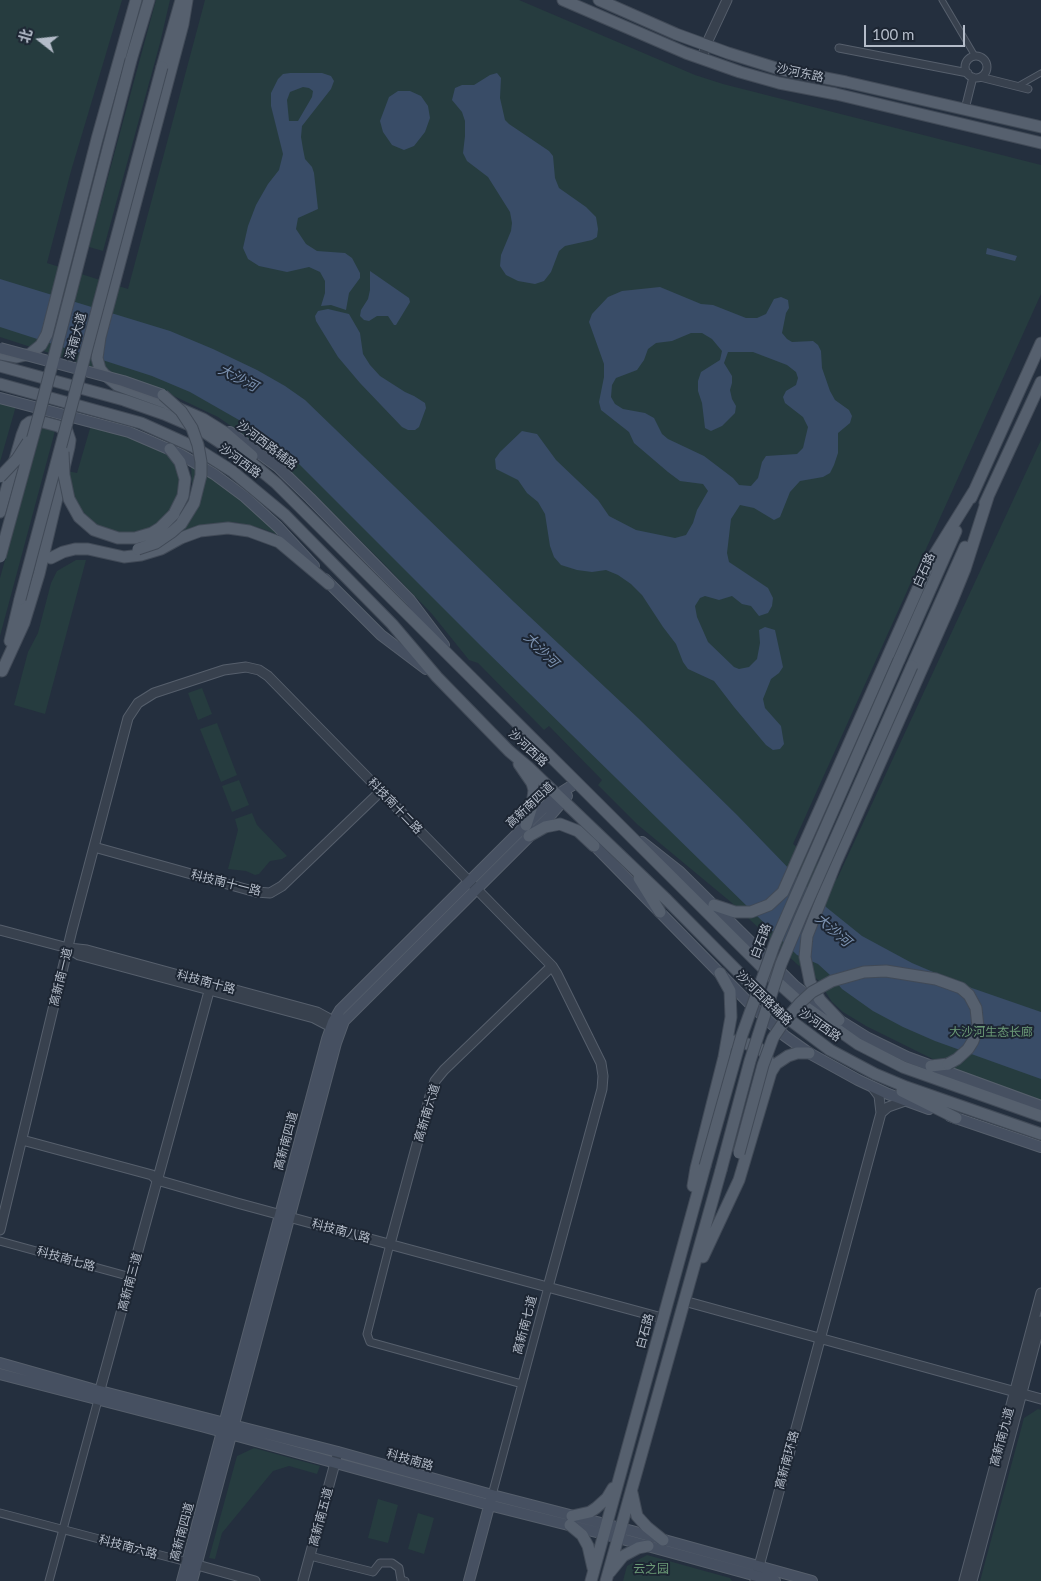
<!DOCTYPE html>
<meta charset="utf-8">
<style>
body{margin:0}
#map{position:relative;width:1041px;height:1581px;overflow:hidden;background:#242f3e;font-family:Lato,"Noto Sans SC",sans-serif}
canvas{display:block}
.north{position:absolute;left:15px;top:15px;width:50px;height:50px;-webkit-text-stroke:4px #1d2633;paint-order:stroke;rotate:286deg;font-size:14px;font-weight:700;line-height:20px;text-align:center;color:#b4bcc9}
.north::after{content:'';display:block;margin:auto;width:18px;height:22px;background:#b4bcc9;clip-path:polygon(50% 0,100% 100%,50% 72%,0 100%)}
.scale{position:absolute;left:864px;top:25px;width:101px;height:22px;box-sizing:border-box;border:2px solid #b4bcc9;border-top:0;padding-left:6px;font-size:15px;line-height:18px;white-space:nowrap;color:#b4bcc9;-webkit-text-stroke:4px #1d2633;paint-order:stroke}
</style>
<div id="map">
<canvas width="1041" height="1581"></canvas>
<div class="north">北</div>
<div class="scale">100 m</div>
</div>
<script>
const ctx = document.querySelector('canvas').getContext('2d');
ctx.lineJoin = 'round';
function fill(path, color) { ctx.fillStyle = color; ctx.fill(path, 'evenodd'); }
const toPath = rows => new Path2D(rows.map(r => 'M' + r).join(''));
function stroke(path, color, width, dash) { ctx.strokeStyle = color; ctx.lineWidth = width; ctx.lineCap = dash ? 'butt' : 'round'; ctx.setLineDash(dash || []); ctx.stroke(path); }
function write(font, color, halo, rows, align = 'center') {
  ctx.font = font + ' Lato,"Noto Sans SC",sans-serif'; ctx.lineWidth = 4; ctx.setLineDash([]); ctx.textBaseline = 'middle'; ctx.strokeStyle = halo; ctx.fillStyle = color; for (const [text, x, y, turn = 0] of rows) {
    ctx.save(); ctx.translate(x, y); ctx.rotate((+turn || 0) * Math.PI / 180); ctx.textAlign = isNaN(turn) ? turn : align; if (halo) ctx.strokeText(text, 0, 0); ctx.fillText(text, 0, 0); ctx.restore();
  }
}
fill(toPath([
 [0,0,122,0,71,171,47,263,128,289,205,0,519,0,695,75,723,84,1041,165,1041,294,793,844,837,879,1041,440,1041,1102,959,1072,866,1026,843,1012,832,1002,818,980,798,965,732,903,638,825,598,785,602,780,549,726,544,730,478,663,469,660,432,614,385,565,298,478,264,449,218,417,157,388,0,337],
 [156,0,170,0,160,43,103,251,89,247],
 [0,402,16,406,0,462],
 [91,425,147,442,171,457,177,464,182,480,174,508,153,527,142,533,119,535,88,522,75,501,67,471,77,473],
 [42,427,55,431,0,636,0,578],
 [191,463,225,485,292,544,274,533,260,528,234,522,208,524,160,538,177,524,189,501,192,486],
 [76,560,86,560,45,714,14,705,28,652,38,633,51,583,57,571],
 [202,688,212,714,198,720,188,693],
 [217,723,237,775,221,782,200,729],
 [239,780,249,805,232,812,222,786],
 [252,813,257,825,287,856,282,859,270,861,259,874,255,875,246,871,228,869,238,830,235,819],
 [1038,1409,1041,1410,1041,1581,980,1581,1024,1418],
 [254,1448,320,1466,317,1474,289,1466,273,1471,222,1533,215,1559,209,1558,237,1456],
 [378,1499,398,1505,388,1543,368,1538],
 [418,1513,434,1518,424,1554,408,1549],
 [647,1555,730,1578,732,1581,623,1581,627,1566]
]), '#263c3f');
fill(toPath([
 [290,73,322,73,331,76,334,81,331,89,302,126,301,137,303,149,305,159,312,167,314,173,318,209,298,218,296,229,306,244,317,251,345,253,352,258,360,273,360,278,349,293,346,310,331,305,321,306,325,293,325,281,320,272,309,267,287,272,259,266,248,259,243,248,248,226,256,205,268,184,279,170,283,154,271,106,271,93,278,79,283,74],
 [303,87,309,88,313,91,312,97,298,121,289,121,287,100,290,92],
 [497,73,501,78,500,98,505,120,509,124,549,151,553,156,555,178,559,188,586,207,596,217,598,229,597,237,592,240,565,246,559,251,551,272,544,281,535,284,518,281,506,275,500,266,501,255,511,231,512,223,510,212,488,177,467,161,463,153,465,136,465,121,462,112,452,100,455,88,462,85,474,85,490,75],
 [398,91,410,91,421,96,428,106,430,118,425,132,414,146,404,150,392,145,383,132,380,121,389,97],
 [987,248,1017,256,1015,261,986,254],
 [370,271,409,298,410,302,396,325,394,325,388,316,377,316,369,321,364,320,360,316,361,310,368,299,370,290],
 [0,279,170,331,213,349,257,370,285,386,305,400,514,602,638,718,737,815,826,907,862,936,912,963,966,986,1041,1012,1041,1079,935,1041,903,1027,873,1011,842,989,830,975,818,964,797,955,481,646,296,461,260,432,190,392,152,376,0,327],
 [660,287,701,304,713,305,746,318,757,318,766,314,774,299,781,297,788,300,789,308,786,313,782,333,787,339,792,342,813,341,818,345,821,351,822,368,830,391,835,400,849,410,852,416,850,423,838,433,838,453,834,465,830,473,823,477,800,481,790,492,780,517,774,520,754,508,740,505,731,519,727,553,729,562,768,588,773,598,772,606,768,613,759,616,751,606,742,604,732,596,719,600,705,596,700,598,695,606,697,617,708,642,734,667,739,669,749,667,757,659,760,643,759,630,765,627,775,630,783,667,779,673,771,679,763,699,765,708,781,726,784,744,780,749,773,750,766,745,734,707,714,681,688,669,683,662,676,644,663,627,642,595,631,584,618,575,606,570,592,572,577,570,561,565,554,557,550,546,545,514,538,502,527,493,518,480,496,469,495,459,500,452,522,431,537,434,556,460,598,500,609,516,636,530,675,538,686,535,693,523,697,510,708,491,703,484,680,481,668,472,634,443,629,432,601,410,599,402,604,377,604,364,589,322,592,314,608,297,622,291],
 [691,333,702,333,712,339,722,351,720,360,701,372,698,381,698,391,702,403,705,428,711,431,722,426,735,413,736,406,732,399,730,390,732,383,732,376,724,363,728,352,753,352,787,365,796,372,798,378,796,385,786,391,783,397,785,403,803,417,808,427,803,448,797,454,766,456,762,462,758,478,751,486,739,485,733,478,704,456,668,439,662,434,654,418,645,413,623,409,615,404,611,397,612,385,616,378,637,370,644,360,648,349,656,343,672,341],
 [328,309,349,314,360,333,363,354,370,365,380,376,405,392,414,396,425,403,426,408,419,427,415,430,408,430,402,427,360,383,338,357,316,321,315,316,318,311]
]), '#394c67');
const pedestrian = toPath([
 [942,0,975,56],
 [1018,86,1041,73]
]);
const minor = toPath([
 [839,48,968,73],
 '965 67a11 11 0 1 1 22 0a11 11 0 1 1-22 0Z',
 [980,77,1028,89],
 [965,109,973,77],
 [0,1241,131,1277],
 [390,1244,367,1334,370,1342,522,1384],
 [492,1495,548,1287],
 [0,1513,187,1562],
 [310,1556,373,1572,380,1563,392,1563,399,1568,401,1580,405,1581],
 [49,1581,98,1400]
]);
const tertiary = toPath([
 [702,59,706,45,727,0],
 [94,847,256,892,270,893,282,886,381,791],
 [0,930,68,948,79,955,314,1018,337,1030],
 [69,948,87,950,197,980],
 [217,985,317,1012,328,1018],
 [881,1113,888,1107,905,1101],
 [22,1140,152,1175,157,1180,237,1203,662,1318],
 [0,1230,72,930,128,718,138,703,154,693,224,670,246,667,259,670,268,676,552,966,557,974,601,1063,603,1076,602,1089,548,1287],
 [390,1244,430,1096,435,1081,444,1070,552,966],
 [684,1301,1041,1399],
 [98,1397,211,984],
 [190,1563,255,1581],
 [303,1581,338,1452],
 [755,1581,881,1113,879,1096,873,1088],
 [964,1581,1041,1293],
 [972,1581,1041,1321]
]);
const secondary = toPath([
 [0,398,129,432,180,454,214,474,245,497,278,527,314,566],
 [230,432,278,467,310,498,410,600,444,645],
 [325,579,381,635,426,669],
 [590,841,749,1003,785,1036,809,1053,858,1080,888,1094,929,1109],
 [642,842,680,872,795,986,839,1020,868,1038,907,1057,1041,1106],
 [950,1116,1041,1147],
 [0,1363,92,1389,338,1452,492,1495,632,1531,812,1581],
 [0,1374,201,1426,489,1505,604,1534,775,1581],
 [182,1581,327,1039,333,1022,340,1010,526,825,557,795,576,783],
 [192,1581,336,1043,344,1021,549,817,567,796],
 [469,1581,491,1499]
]);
const primary = toPath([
 [187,0,183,24,100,337,97,358,100,369,104,374,117,385,164,402,203,419,224,432,252,456],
 [563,0,686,53,740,72,779,83,836,94,1041,143],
 [599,0,676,34,728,53,779,69,846,82,1041,127],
 [131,60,149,0],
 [162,67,181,0],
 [0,354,17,357,30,354,41,345,47,334,97,139,136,0],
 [0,366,124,400,164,414,201,430,253,464,276,483,774,979,804,1006,858,1044,903,1067,1041,1116],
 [0,384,141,423,194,447,232,471,285,515,392,624,437,677,509,751,528,767,667,900,774,1008,830,1050,875,1074,906,1087,1041,1134],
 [170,449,180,462,185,479,183,496,174,514],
 [971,498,1041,343],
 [985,503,1041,382],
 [0,512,22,435,26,425,30,422,39,421,58,426,67,431,70,440,69,447,39,574,24,623,2,671],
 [51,558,63,552,75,549,88,549,124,557,141,555,161,549,181,538,200,531,228,528,249,531,279,542,329,584],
 [10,641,20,599],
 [899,660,956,531],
 [912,666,965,547],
 [519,764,532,783,534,790,532,806,526,825],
 [529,836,545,827,560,824,578,831,594,846],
 [639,878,660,912],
 [714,905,735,912,751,912,769,905,783,892,923,577,933,557,974,491],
 [839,1020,820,1000,810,982,805,957,807,936,836,862,952,601,965,569,988,497],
 [732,1043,735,1041,741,1042,757,1047,764,1052,769,1062],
 [931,1066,948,1064],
 [902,1091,956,1118],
 [693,1186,696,1168,724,1057,731,1017,730,991,720,973],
 [703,1257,739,1180,771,1072,776,1064,788,1056,797,1053,809,1053],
 [632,1493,637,1516,647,1527,663,1540],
 [572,1516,590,1512,596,1508,607,1498,613,1488],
 [570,1525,582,1535,588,1546,593,1568],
 [610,1572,623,1556,638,1548,648,1546],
 [591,1581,705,1166],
 [606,1581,721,1170]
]);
stroke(pedestrian, '#565f6c', 7);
stroke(minor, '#565f6c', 9);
stroke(tertiary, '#565f6c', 11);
stroke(secondary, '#565f6c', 12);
stroke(primary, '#414a57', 13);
stroke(pedestrian, '#38414e', 5);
stroke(minor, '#38414e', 7);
stroke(tertiary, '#38414e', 9);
stroke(secondary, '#465061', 10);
stroke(primary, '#56606e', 11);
const secondaryBridge = toPath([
 [0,348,123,381,163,395]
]);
const primaryBridge = toPath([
 [63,452,64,475,69,499,79,517,94,530,118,538,135,538,152,533,160,528,174,514],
 [0,477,17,459,28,442],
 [138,549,156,543,172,532,181,524,194,503,201,475,201,462,198,445,192,428,181,411,163,395],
 [0,557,39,415,131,60],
 [20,599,162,67],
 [739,1153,763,1065,773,1038,783,1023,800,1003,812,992,832,981,864,972,886,971,936,979,961,988,969,995,976,1008,978,1027,973,1041,968,1049,957,1059,948,1064],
 [705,1166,742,1035,775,943,899,660],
 [721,1170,750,1061,781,964,802,914,912,666]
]);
stroke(secondaryBridge, '#565f6c', 12, []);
stroke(primaryBridge, '#414a57', 13, []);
stroke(secondaryBridge, '#465061', 10);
stroke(primaryBridge, '#56606e', 11);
write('12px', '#b4bcc9', '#1d2633', [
 ["沙河东路",800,73,12],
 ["深南大道",76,336,-75],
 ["沙河西路辅路",267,445,37],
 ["沙河西路",240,461,36],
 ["白石路",924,570,-66],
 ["沙河西路",528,748,43],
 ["高新南四道",530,805,-43],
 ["科技南十二路",395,806,46],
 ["科技南十一路",226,883,14],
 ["白石路",761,941,-69],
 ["高新南一道",61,977,-76],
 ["科技南十路",206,982,15],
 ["沙河西路辅路",764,998,44],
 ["沙河西路",820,1025,35],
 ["高新南六道",427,1113,-73],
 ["高新南四道",286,1141,-75],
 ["科技南八路",341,1231,15],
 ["科技南七路",66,1259,16],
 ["高新南三道",130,1282,-75],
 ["高新南七道",525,1325,-75],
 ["白石路",645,1331,-75],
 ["高新南九道",1002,1437,-75],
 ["科技南路",410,1460,16],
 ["高新南环路",787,1460,-75],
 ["高新南五道",321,1517,-75],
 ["高新南四道",182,1532,-75],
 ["科技南六路",128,1547,15]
]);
write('12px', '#6b9a76', '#1d2633', [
 ["大沙河生态长廊",991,1032],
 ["云之园",651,1569]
]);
write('italic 14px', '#7c92b1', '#1d2633', [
 ["大沙河",238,378,27],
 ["大沙河",541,650,45],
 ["大沙河",833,930,41]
]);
</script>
